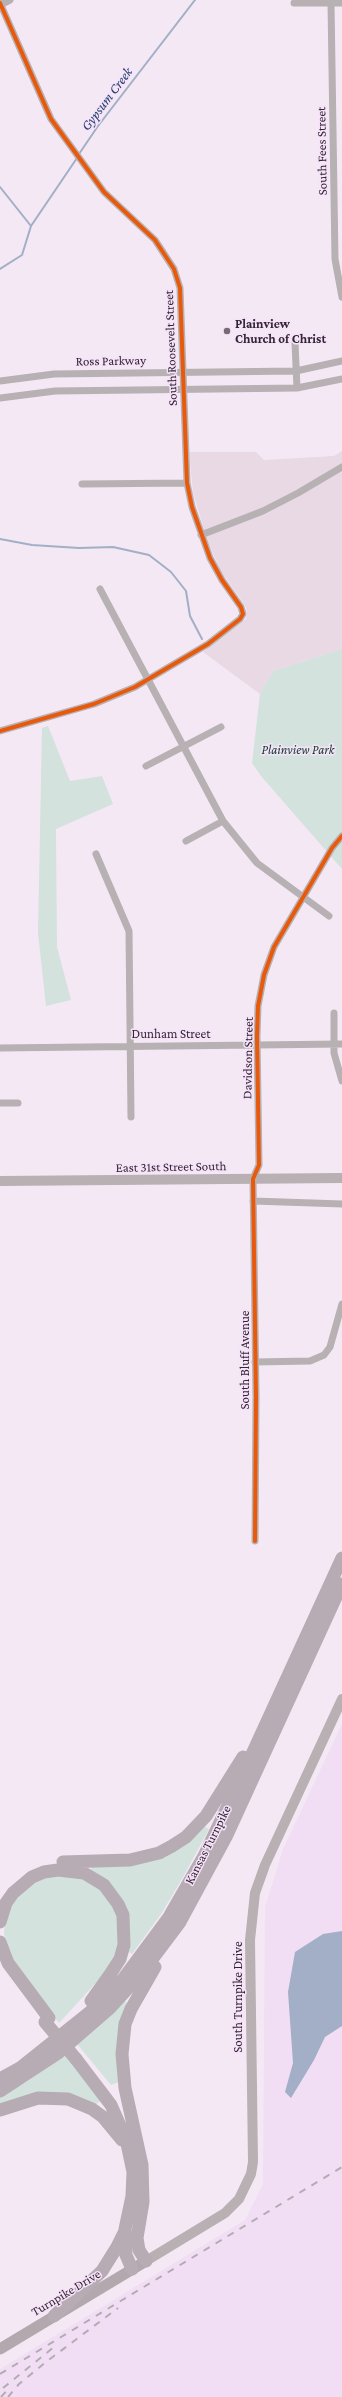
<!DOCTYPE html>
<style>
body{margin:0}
canvas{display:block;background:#f3e8f4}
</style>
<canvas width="342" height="2397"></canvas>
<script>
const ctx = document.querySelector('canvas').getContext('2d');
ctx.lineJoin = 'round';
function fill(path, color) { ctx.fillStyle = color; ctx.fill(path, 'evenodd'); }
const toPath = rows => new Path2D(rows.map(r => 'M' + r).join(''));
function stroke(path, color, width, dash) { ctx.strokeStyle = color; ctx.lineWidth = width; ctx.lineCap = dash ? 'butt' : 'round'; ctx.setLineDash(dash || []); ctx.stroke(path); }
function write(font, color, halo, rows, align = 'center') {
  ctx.font = font + ' "Crimson Pro",serif'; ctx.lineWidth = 3; ctx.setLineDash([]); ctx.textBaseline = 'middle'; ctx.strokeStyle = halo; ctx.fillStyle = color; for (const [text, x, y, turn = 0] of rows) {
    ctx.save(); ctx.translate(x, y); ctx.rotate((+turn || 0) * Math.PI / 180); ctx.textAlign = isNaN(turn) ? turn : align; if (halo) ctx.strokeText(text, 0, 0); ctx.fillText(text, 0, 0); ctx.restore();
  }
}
fill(toPath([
 [342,1724,342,2397,0,2397,0,2369,245,2220,263,2184,265,1907,283,1849]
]), '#f1def4');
fill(toPath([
 [342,451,342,649,273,671,260,694,203,652,246,619,247,614,246,607,221,571,207,540,193,492,189,452,256,452,264,460,334,456]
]), '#e8d9e5');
fill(toPath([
 [342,649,342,869,261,776,252,763,260,694,273,671],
 [48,726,70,781,102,776,113,804,56,829,57,947,71,1000,46,1006,38,933,42,728],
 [203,1826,209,1829,182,1879,161,1914,132,1954,126,1950,128,1945,106,1880,91,1870,92,1866,118,1865],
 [56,1873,96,1882,111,1899,120,1925,117,1951,104,1974,59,2023,16,1967,5,1943,4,1931,7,1910,32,1881],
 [124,2000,129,2005,121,2081,111,2085,77,2044],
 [67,2051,103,2099,95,2105,50,2092,0,2105,0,2097,32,2078]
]), '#d4e2dd');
fill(toPath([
 [342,1931,342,2026,325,2037,314,2060,291,2098,285,2092,293,2063,288,1992,295,1952,323,1934]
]), '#a2afc6');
stroke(toPath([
 [79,154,98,126,195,0],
 [0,187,31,226],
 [0,269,22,255,31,226,77,158],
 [0,539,32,545,79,548,113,547,149,555,171,572,186,591,190,616,202,639]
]), '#a2afc6', 2);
stroke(toPath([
 [0,3,51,119,104,192,155,240,174,269,180,288,187,483,192,507,210,558,222,580,241,607,243,614,240,619,208,644,135,687,94,704,0,731],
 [294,3,342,3],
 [331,3,335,259,342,297],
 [0,5,10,0],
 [295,343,297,388],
 [0,381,54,374,296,371,342,361],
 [0,398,55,391,297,388,342,379],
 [82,484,187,483],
 [201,535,263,511,298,493,342,467],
 [100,589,223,821,257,863,329,916],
 [146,766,221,727],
 [186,841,223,821],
 [96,854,129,931,131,1117],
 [334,1013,334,1053,342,1081],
 [0,1048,342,1044],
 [0,1103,18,1103],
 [253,1201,342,1204],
 [255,1362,310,1361,324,1355,330,1347,342,1304],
 [255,1541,256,1397,253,1179,259,1165,257,1036,258,1006,264,975,274,947,332,848,342,836]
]), '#b8b1b3', 7);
stroke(toPath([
 [0,1181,342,1178],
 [146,2261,225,2213,239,2199,251,2174,253,2162,250,1940,255,1893,265,1865,342,1699]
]), '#b8b0b3', 10);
stroke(toPath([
 [0,2349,146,2261]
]), '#b2a8ad', 11);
stroke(toPath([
 [63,1862,130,1860,159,1853,172,1846,186,1837,206,1816,243,1757],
 [0,1922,6,1903,13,1893,32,1877,44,1872,58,1870,84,1873,104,1885,118,1904,123,1915,124,1945,120,1959,111,1973,91,2001],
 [0,1942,8,1963,49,2018],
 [76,2059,111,2105,126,2139,133,2172,132,2196,125,2229,125,2241,126,2255,132,2269],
 [0,2079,20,2068,90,2012,123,1979,169,1917,204,1856,242,1776,342,1558],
 [0,2091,58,2053,111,2007,141,1974,180,1922,226,1837,342,1584],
 [0,2110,38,2098,68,2099,92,2109,103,2117,122,2140],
 [146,2261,139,2250,137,2238,143,2202,142,2165,125,2088,122,2054,125,2024,131,2009,155,1967],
 [54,2316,102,2271,117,2247,124,2233]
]), '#b7acb3', 13);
stroke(toPath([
 [0,2374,342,2167],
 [3,2388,54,2347],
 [1,2397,10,2387],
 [8,2397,19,2384,46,2362,118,2308]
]), '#b2acb1', 2, [7, 7]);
stroke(toPath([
 [45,2022,76,2059]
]), '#b7acb3', 13);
stroke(toPath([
 [0,3,51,119,104,192,155,240,174,269,180,288,187,483,192,507,210,558,222,580,241,607,243,614,240,619,208,644,135,687,94,704,0,731],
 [255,1541,256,1397,253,1179,259,1165,257,1036,258,1006,264,975,274,947,332,848,342,836]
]), '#e8590c', 4);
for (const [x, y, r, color] of [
 [227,331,4,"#746b75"]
]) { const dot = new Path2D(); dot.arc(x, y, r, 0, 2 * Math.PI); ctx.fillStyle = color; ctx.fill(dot); stroke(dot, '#f7e2fa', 1.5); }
write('13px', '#2f2730', '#f7e2fa', [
 ["South Fees Street",322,151,-91],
 ["South Roosevelt Street",171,348,-92],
 ["Ross Parkway",111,361,-1],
 ["Dunham Street",171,1034],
 ["Davidson Street",248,1058,-89],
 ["East 31st Street South",171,1167,-1],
 ["South Bluff Avenue",245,1360,-90],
 ["Kansas Turnpike",208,1845,-63],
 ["South Turnpike Drive",238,1997,-90],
 ["Turnpike Drive",66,2293,-31]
]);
write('bold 13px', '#2f2730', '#f7e2fa', [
 ["Plainview",235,324],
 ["Church of Christ",235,339]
], 'left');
write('italic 13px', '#083b27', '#f7e2fa', [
 ["Plainview Park",298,750]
]);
write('italic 14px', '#22446c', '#f7e2fa', [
 ["Gypsum Creek",107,99,-53]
]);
</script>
